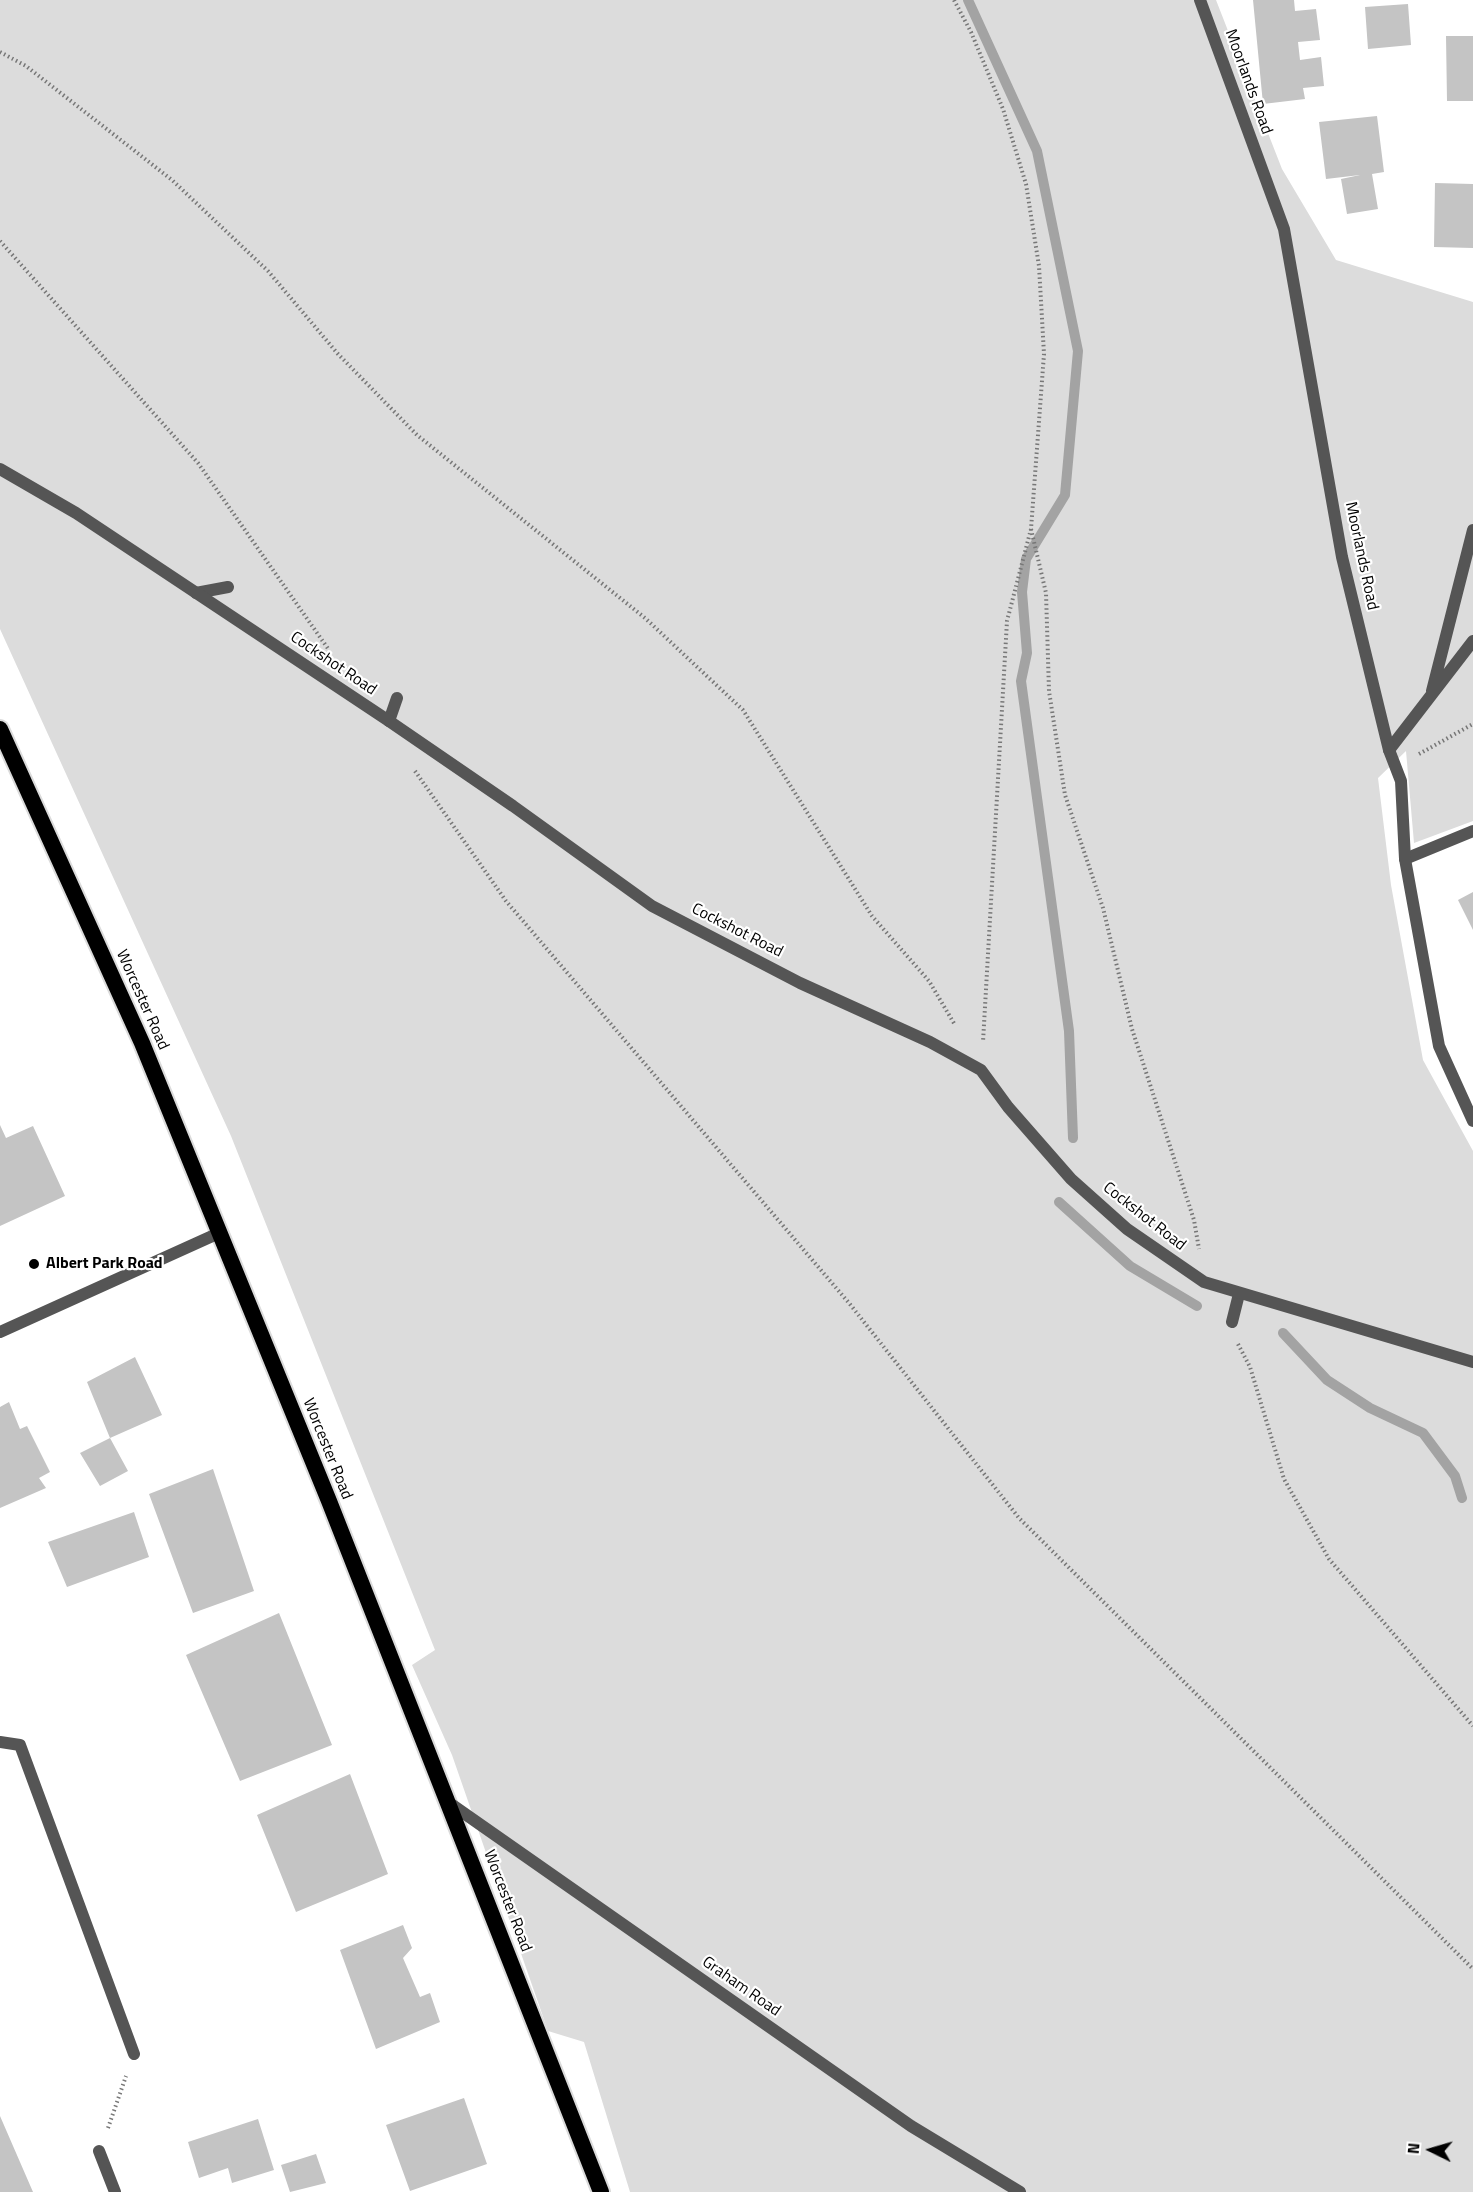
<!DOCTYPE html>
<style>
body{margin:0}
#map{position:relative;width:1473px;height:2192px;overflow:hidden;background:#fff;font-family:"Titillium Web",sans-serif}
canvas{display:block}
.north{position:absolute;left:1401px;top:2120px;width:60px;height:60px;-webkit-text-stroke:4px #fff;paint-order:stroke;rotate:275deg;font-size:16px;font-weight:700;line-height:24px;text-align:center;color:#000}
.north::after{content:'';display:block;margin:auto;width:21px;height:27px;background:#000;clip-path:polygon(50% 0,100% 100%,50% 72%,0 100%)}
</style>
<div id="map">
<canvas width="1473" height="2192"></canvas>
<div class="north">N</div>
</div>
<script>
const ctx = document.querySelector('canvas').getContext('2d');
ctx.lineJoin = 'round';
function fill(path, color) { ctx.fillStyle = color; ctx.fill(path, 'evenodd'); }
const toPath = rows => new Path2D(rows.map(r => 'M' + r).join(''));
function stroke(path, color, width, dash) { ctx.strokeStyle = color; ctx.lineWidth = width; ctx.lineCap = dash ? 'butt' : 'round'; ctx.setLineDash(dash || []); ctx.stroke(path); }
function write(font, color, halo, rows, align = 'center') {
  ctx.font = font + ' "Titillium Web",sans-serif'; ctx.lineWidth = 4.5; ctx.setLineDash([]); ctx.textBaseline = 'middle'; ctx.strokeStyle = halo; ctx.fillStyle = color; for (const [text, x, y, turn = 0] of rows) {
    ctx.save(); ctx.translate(x, y); ctx.rotate((+turn || 0) * Math.PI / 180); ctx.textAlign = isNaN(turn) ? turn : align; if (halo) ctx.strokeText(text, 0, 0); ctx.fillText(text, 0, 0); ctx.restore();
  }
}
fill(toPath([
 [0,0,1216,0,1282,169,1336,260,1473,302,1473,821,1414,843,1406,751,1378,778,1391,885,1423,1060,1473,1151,1473,2192,630,2192,584,2042,548,2031,452,1755,412,1665,435,1650,231,1136,0,629]
]), '#dcdcdc');
stroke(toPath([
 [968,0,1037,151,1078,351,1065,495,1026,559,1022,592,1027,653,1021,681,1069,1031,1073,1138],
 [1059,1202,1130,1266,1197,1306],
 [1283,1333,1327,1380,1370,1408,1423,1433,1455,1476,1462,1498]
]), '#a3a3a3', 10);
fill(toPath([
 [1253,0,1294,0,1295,11,1316,9,1320,40,1298,42,1300,60,1321,57,1324,86,1303,88,1305,99,1263,104],
 [1408,4,1411,45,1368,49,1365,7],
 [1446,36,1473,36,1473,101,1447,101],
 [1377,116,1384,172,1372,174,1378,209,1347,214,1341,179,1360,175,1326,179,1319,122],
 [1435,183,1473,184,1473,248,1434,247],
 [1473,892,1473,930,1458,900],
 [0,1125,6,1138,33,1126,65,1196,0,1226],
 [135,1357,162,1415,110,1438,87,1382],
 [9,1402,20,1429,27,1426,50,1472,39,1478,46,1488,0,1508,0,1407],
 [110,1438,128,1471,100,1486,80,1453],
 [213,1469,254,1591,193,1613,149,1494],
 [134,1512,149,1557,67,1587,48,1542],
 [279,1613,332,1745,240,1781,186,1655],
 [350,1774,388,1874,296,1912,257,1815],
 [403,1925,412,1948,403,1958,420,1997,430,1993,440,2022,376,2049,340,1950],
 [464,2098,487,2164,410,2191,386,2125],
 [0,2116,33,2192,0,2192],
 [258,2119,274,2170,232,2183,228,2168,199,2178,188,2142],
 [316,2154,326,2183,290,2192,281,2165]
]), '#c4c4c4');
const trunk = toPath([
 [0,729,142,1043,329,1501,601,2192]
]);
stroke(trunk, '#dbdbdb', 20);
stroke(toPath([
 [954,0,971,32,1003,109,1026,184,1039,266,1044,354,1031,529,1007,621,983,1042],
 [0,52,26,66,172,180,268,271,338,354,417,435,645,618,743,710,872,916,929,981,955,1025],
 [0,241,198,463,329,650],
 [1031,529,1046,593,1049,691,1065,795,1103,908,1132,1029,1194,1220,1199,1249],
 [1419,754,1473,724],
 [415,771,506,901,849,1303,1019,1518,1473,1969],
 [1238,1344,1250,1367,1284,1479,1329,1559,1473,1726],
 [108,2128,126,2076]
]), '#777', 4, [1.5, 3]);
stroke(toPath([
 [196,593,228,587],
 [1432,691,1473,530],
 [389,721,397,698],
 [1389,750,1473,641],
 [1405,859,1473,831],
 [1232,1322,1239,1294]
]), '#555', 12);
stroke(toPath([
 [1200,0,1284,229,1342,557,1389,750,1401,781,1405,859,1439,1046,1473,1121],
 [0,469,76,513,389,721,513,806,652,906,800,983,930,1042,981,1070,1008,1107,1071,1179,1127,1229,1204,1282,1473,1362],
 [0,1742,20,1745,134,2054],
 [99,2151,115,2192]
]), '#555', 12);
stroke(toPath([
 [0,1332,219,1233],
 [448,1802,911,2126,1020,2192]
]), '#555', 12);
stroke(trunk, '#000', 16);
for (const [x, y, r, color] of [
 [34,1264,6,"#000"]
]) { const dot = new Path2D(); dot.arc(x, y, r, 0, 2 * Math.PI); ctx.fillStyle = color; ctx.fill(dot); stroke(dot, '#fff', 2); }
write('16px', '#000', '#fff', [
 ["Moorlands Road",1248,82,70],
 ["Moorlands Road",1361,556,78],
 ["Cockshot Road",333,664,34],
 ["Cockshot Road",737,931,27],
 ["Worcester Road",142,1000,66],
 ["Cockshot Road",1144,1217,38],
 ["Worcester Road",327,1449,68],
 ["Worcester Road",507,1901,69],
 ["Graham Road",741,1987,35]
]);
write('bold 16px', '#000', '#fff', [
 ["Albert Park Road",46,1264]
], 'left');
</script>
